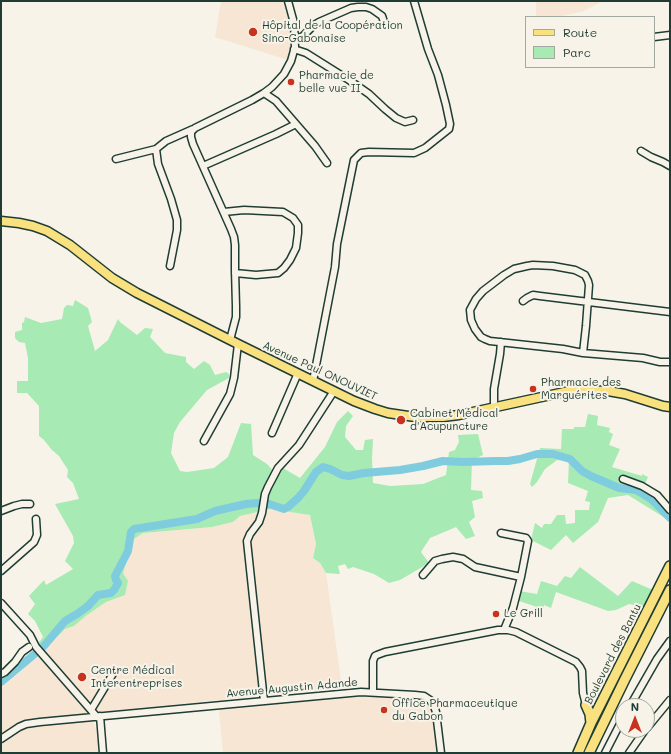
<!DOCTYPE html>
<meta charset="utf-8">
<style>
body{margin:0}
#map{position:relative;width:671px;height:754px;overflow:hidden;background:#f7f3e8;font-family:Mali,sans-serif}
canvas{display:block}
.frame{position:absolute;inset:0;border:2px solid #1f3d34;pointer-events:none}
.legend{position:absolute;left:525px;top:16px;width:130px;height:52px;box-sizing:border-box;background:#f7f3e8;border:1px solid #a1aaa0;margin:0;padding:5px 7px;list-style:none;font-size:12px;color:#1f3d34}
.legend li{display:flex;align-items:center;gap:8px;height:20px}
.legend b{width:20px;border:1px solid #a1aaa0}
.north{position:absolute;left:615px;top:698px;width:40px;height:40px;box-sizing:border-box;background:#f7f3e8;border:1px solid #a1aaa0;border-radius:50%;rotate:0deg;font-size:11px;font-weight:700;line-height:16px;text-align:center;color:#1f3d34}
.north::after{content:'';display:block;margin:auto;width:14px;height:18px;background:#c8321e;clip-path:polygon(50% 0,100% 100%,50% 72%,0 100%)}
</style>
<div id="map">
<canvas width="671" height="754"></canvas>
<div class="frame"></div>
<ul class="legend">
<li><b style="height:5px;background:#fae180"></b>Route</li>
<li><b style="height:11px;background:#a7eab3"></b>Parc</li>
</ul>
<div class="north">N</div>
</div>
<script>
const ctx = document.querySelector('canvas').getContext('2d');
ctx.lineJoin = 'round';
function fill(path, color) { ctx.fillStyle = color; ctx.fill(path, 'evenodd'); }
const toPath = rows => new Path2D(rows.map(r => 'M' + r).join(''));
function stroke(path, color, width, dash) { ctx.strokeStyle = color; ctx.lineWidth = width; ctx.lineCap = dash ? 'butt' : 'round'; ctx.setLineDash(dash || []); ctx.stroke(path); }
function write(font, color, halo, rows, align = 'center') {
  ctx.font = font + ' Mali,sans-serif'; ctx.lineWidth = 4; ctx.setLineDash([]); ctx.textBaseline = 'middle'; ctx.strokeStyle = halo; ctx.fillStyle = color; for (const [text, x, y, turn = 0] of rows) {
    ctx.save(); ctx.translate(x, y); ctx.rotate((+turn || 0) * Math.PI / 180); ctx.textAlign = isNaN(turn) ? turn : align; if (halo) ctx.strokeText(text, 0, 0); ctx.fillText(text, 0, 0); ctx.restore();
  }
}
fill(toPath([
 [221,1,282,1,288,17,291,40,292,46,288,60,215,37],
 [536,1,603,1,584,11,557,17,536,17],
 [270,509,310,515,316,544,313,558,320,563,326,573,342,688,99,712,89,705,43,651,65,629,74,626,87,615,106,602,125,594,128,581,123,573,134,539,143,533,212,527,233,522,240,516],
 [39,655,84,705,96,728,99,753,1,753,1,686],
 [359,696,420,699,431,707,433,712,437,753,223,753,219,710]
]), '#f6e6d3');
fill(toPath([
 [75,300,88,308,92,322,88,326,95,351,108,340,118,319,120,322,137,335,145,328,153,329,150,337,165,353,186,357,186,362,194,369,204,361,210,365,215,375,226,372,229,374,229,378,207,390,180,422,174,433,171,453,180,471,187,472,214,468,228,457,241,423,251,424,253,455,267,464,278,476,283,468,300,478,325,447,337,422,348,411,353,416,346,426,345,437,356,450,363,450,365,440,373,439,372,458,373,483,390,486,423,484,446,475,449,452,455,450,459,442,458,435,478,434,483,455,472,460,471,490,482,491,483,498,472,501,475,517,469,522,475,536,466,539,456,527,430,538,421,552,429,563,400,580,389,583,374,574,353,567,348,569,345,564,338,566,340,574,326,573,320,563,313,558,316,544,310,515,270,509,240,516,233,522,212,527,143,533,134,539,123,573,128,581,125,595,106,602,87,615,74,626,65,629,43,651,37,645,43,637,35,621,28,614,35,604,29,596,44,580,46,585,73,569,65,561,74,543,73,536,55,504,79,499,73,483,67,477,68,470,59,456,52,450,44,440,39,436,39,406,27,393,17,393,17,381,28,381,28,358,25,343,19,342,15,338,15,332,22,330,22,323,24,322,25,317,41,323,62,319,64,308,67,305,73,306],
 [588,414,598,416,597,425,610,428,609,432,613,434,609,445,620,449,612,467,642,476,642,474,648,477,645,484,661,492,660,502,670,508,670,521,628,495,608,498,598,522,573,543,566,535,551,550,531,540,535,523,542,528,544,524,551,524,557,515,565,515,566,524,575,523,575,510,589,510,590,502,585,501,588,491,568,483,569,461,557,460,545,469,537,482,532,487,530,484,540,448,561,449,562,429,574,429,574,427,585,427],
 [580,567,618,596,632,581,653,590,642,609,638,606,629,604,616,610,608,611,556,592,551,608,544,605,543,609,516,600,519,591,537,594,541,581,557,586,565,576,571,578]
]), '#a7eab3');
stroke(toPath([
 [1,682,43,647,65,621,77,614,88,606,98,595,111,593,114,590,118,583,116,580,115,576,125,557,128,551,131,532,134,529,197,519,215,511,246,504,257,503,269,504,284,509,288,507,298,498,304,491,316,472,323,467,330,469,342,475,349,476,364,473,400,470,423,466,443,461,464,462,495,461,508,461,520,459,537,454,553,454,570,459,582,471,591,476,619,488,636,490,643,494,651,499,670,518]
]), '#80ccdf', 8);
const minor = toPath([
 [654,37,670,35],
 [295,40,303,36,314,25,319,22,351,8,358,7,366,7,372,9,382,16,385,25],
 [294,49,306,53,349,80,369,94,385,109,396,118,405,122,413,120],
 [264,93,276,101,315,146,327,163],
 [641,151,651,157,663,162,670,166],
 [116,159,156,149],
 [203,166,276,134,296,124],
 [224,212,244,210,283,212,293,218,298,225,298,233,296,248,290,260,284,268,278,273,256,275,235,273],
 [170,266,177,230,177,220,171,199,158,164,156,149,166,141,193,129],
 [523,301,527,298,533,295,540,296,670,312],
 [230,340,236,317,236,306,235,270,235,245,234,237,231,229,193,144,191,137,191,132,195,128,252,100,264,93,272,87,284,74,291,61,295,47,294,23,288,1],
 [583,353,586,326,589,285,588,281,585,275,575,270,553,266,533,265,527,266,514,269,504,275,483,291,476,299,470,310,471,320,475,329,481,337,485,339,490,341,563,349,583,353,643,358,660,362,670,362],
 [313,381,335,267,337,244,354,160,361,153,369,152,414,153,425,148,449,129,450,124,446,105,438,75,428,49,414,1],
 [494,407,494,389,500,354,501,342],
 [272,433,298,373],
 [204,441,230,394,234,378,238,344],
 [623,479,642,486,657,495,670,510],
 [1,511,14,506,22,504,30,504],
 [501,533,526,538,528,541,521,577,513,608,504,630],
 [1,571,34,542,37,535,36,519],
 [423,575,435,561,442,559,453,557,463,559,475,567,521,577],
 [1,603,30,635,36,647,97,717],
 [1,674,5,672,15,662,22,652,29,647],
 [373,692,373,661,375,656,377,655,385,652,498,630,508,630,516,632,576,662,580,667,582,671,583,693,586,705],
 [264,701,247,541,250,534,259,522,262,513,265,494,268,487,278,468,299,445,334,391],
 [630,706,657,659,670,641],
 [91,710,114,672],
 [100,716,103,753],
 [647,728,670,700],
 [1,739,19,727,26,724,40,722,361,692,415,695,424,696,430,700,434,706,436,712,441,753],
 [605,753,623,718],
 [629,753,645,730]
]);
const major = toPath([
 [1,221,19,223,33,226,47,231,70,245,112,278,137,293,238,344,354,401,375,409,388,413,415,417,443,417,459,415,551,395,569,391,582,390,608,391,625,394,663,406,670,407]
]);
const highway = toPath([
 [586,705,590,714,591,723],
 [578,753,591,723,670,566],
 [589,753,625,679,670,590]
]);
stroke(minor, '#1f3d34', 9);
stroke(major, '#1f3d34', 11);
stroke(highway, '#1f3d34', 12);
stroke(minor, '#f7f3e8', 6);
stroke(major, '#fae180', 8);
stroke(highway, '#fae180', 9);
for (const [x, y, r, color] of [
 [253,32,5,"#c8321e"],
 [291,82,4,"#c8321e"],
 [533,389,4,"#c8321e"],
 [401,420,5,"#c8321e"],
 [496,614,4,"#c8321e"],
 [82,677,5,"#c8321e"],
 [384,710,4,"#c8321e"]
]) { const dot = new Path2D(); dot.arc(x, y, r, 0, 2 * Math.PI); ctx.fillStyle = color; ctx.fill(dot); stroke(dot, '#f7f3e8', 1.5); }
write('11px', '#1f3d34', '#f7f3e8', [
 ["Hôpital de la Coopération",262,26],
 ["Sino-Gabonaise",262,39],
 ["Pharmacie de",299,76],
 ["belle vue II",299,89],
 ["Pharmacie des",541,383],
 ["Marguérites",541,396],
 ["Cabinet Médical",410,414],
 ["d'Acupuncture",410,427],
 ["Le Grill",504,614],
 ["Centre Médical",91,671],
 ["Interentreprises",91,684],
 ["Office Pharmaceutique",392,704],
 ["du Gabon",392,717]
], 'left');
write('11px', '#1f3d34', '#f7f3e8', [
 ["Avenue Paul ONOUVIET",320,371,25],
 ["Boulevard des Bantu",613,654,-63],
 ["Avenue Augustin Adande",292,688,-5]
]);
</script>
